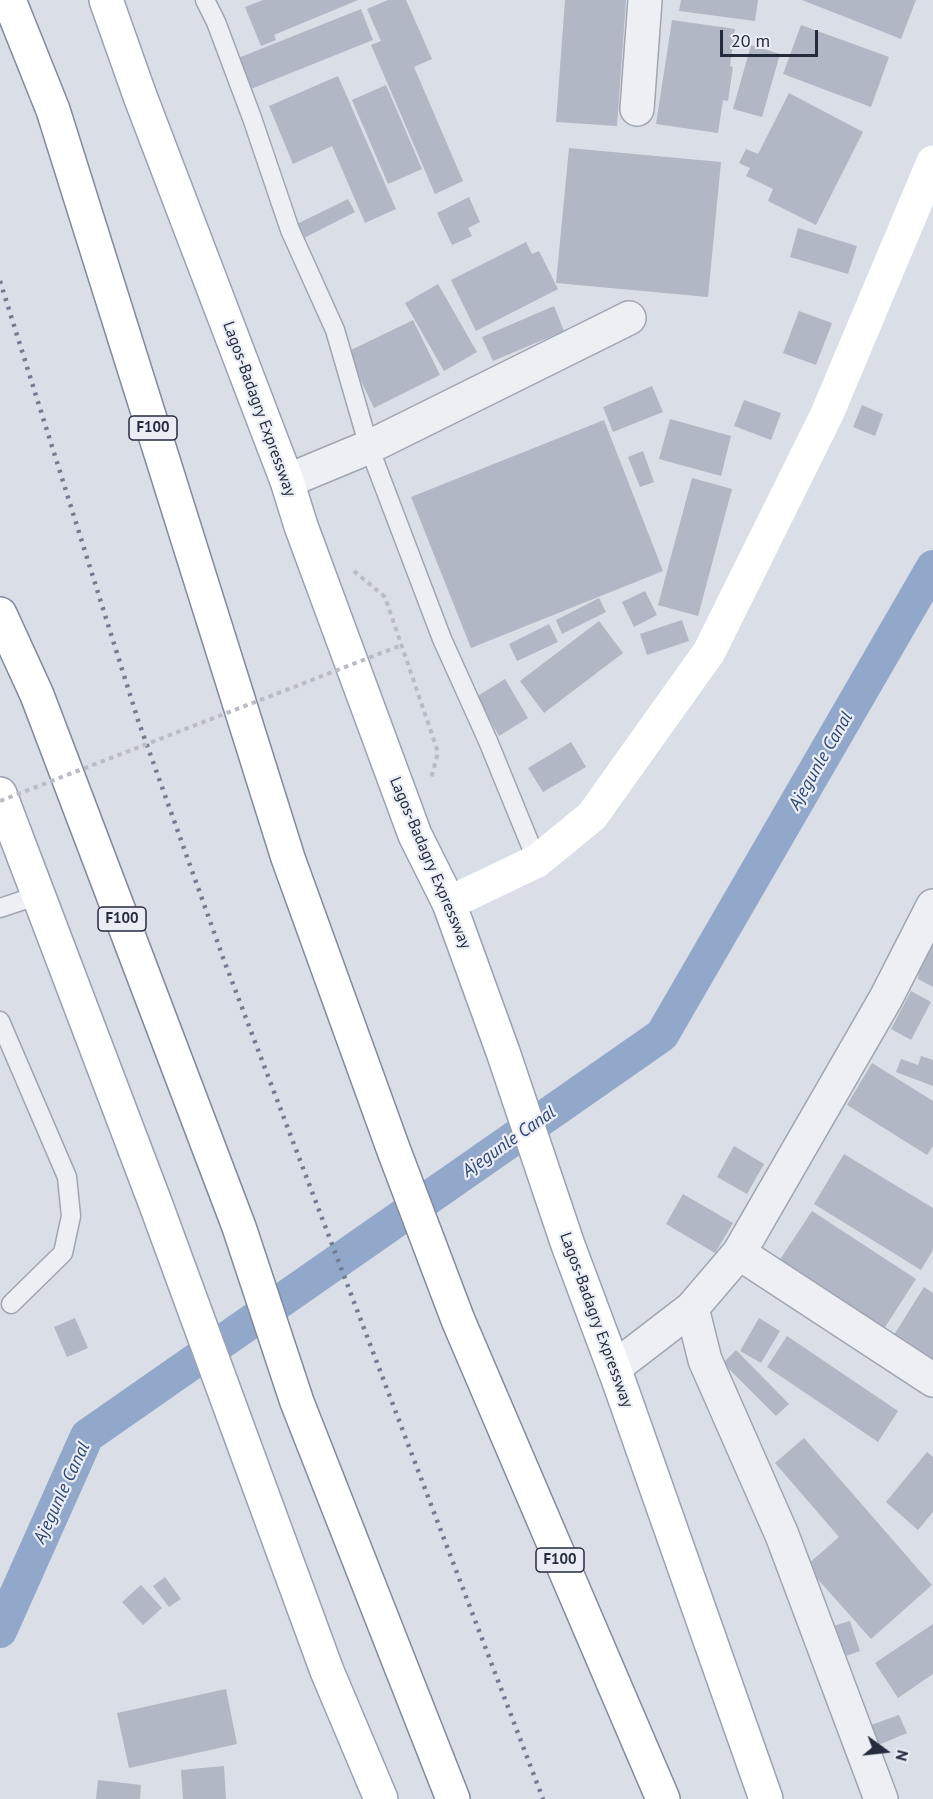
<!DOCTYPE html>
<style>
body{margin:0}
#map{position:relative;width:933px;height:1799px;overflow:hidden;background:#dadee7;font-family:"PT Sans",sans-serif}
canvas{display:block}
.north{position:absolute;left:855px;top:1721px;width:60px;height:60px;-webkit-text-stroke:4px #eaedf4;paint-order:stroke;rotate:105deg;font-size:16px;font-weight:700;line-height:24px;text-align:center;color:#242b3d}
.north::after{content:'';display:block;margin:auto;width:21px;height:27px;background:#242b3d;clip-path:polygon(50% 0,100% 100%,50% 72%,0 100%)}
.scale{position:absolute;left:720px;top:30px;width:98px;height:27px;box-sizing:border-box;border:3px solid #242b3d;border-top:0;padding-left:8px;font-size:18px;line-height:21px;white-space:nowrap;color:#242b3d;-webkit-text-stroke:4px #eaedf4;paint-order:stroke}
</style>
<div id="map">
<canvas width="933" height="1799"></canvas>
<div class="north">N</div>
<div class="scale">20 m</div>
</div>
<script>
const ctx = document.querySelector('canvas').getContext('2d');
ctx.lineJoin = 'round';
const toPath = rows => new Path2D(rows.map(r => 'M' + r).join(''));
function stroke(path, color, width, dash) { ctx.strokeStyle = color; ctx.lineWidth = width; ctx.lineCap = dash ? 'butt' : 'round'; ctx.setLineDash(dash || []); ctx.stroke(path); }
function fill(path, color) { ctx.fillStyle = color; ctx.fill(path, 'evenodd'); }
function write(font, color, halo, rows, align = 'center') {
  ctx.font = font + ' "PT Sans",sans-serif'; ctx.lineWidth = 4.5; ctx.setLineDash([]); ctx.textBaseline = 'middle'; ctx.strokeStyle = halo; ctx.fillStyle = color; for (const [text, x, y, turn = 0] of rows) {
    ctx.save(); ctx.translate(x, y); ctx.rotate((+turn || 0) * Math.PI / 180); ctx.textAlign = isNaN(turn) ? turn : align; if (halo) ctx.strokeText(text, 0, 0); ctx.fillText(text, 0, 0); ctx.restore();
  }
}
stroke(toPath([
 [0,1631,87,1436,662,1035,933,567]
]), '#92a8ca', 34);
fill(toPath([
 [263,0,358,0,274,35,276,40,261,46,245,7],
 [388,0,406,0,432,59,414,67,463,181,435,194,371,45,381,41,367,9],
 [565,0,626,0,617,126,556,122],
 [681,0,758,0,755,21,679,11],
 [802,0,916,0,901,39],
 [361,9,373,40,251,89,238,58],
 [672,20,735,29,730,66,733,67,728,101,723,100,718,133,656,124],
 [801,25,889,57,871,107,783,74],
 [751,45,780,54,762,117,733,109],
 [338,76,396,209,365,223,332,146,293,164,269,106],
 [386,85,422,169,388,184,352,100],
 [789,93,863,132,816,225,768,201,773,189,746,176,750,168,739,163,746,149,758,154],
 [569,148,721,162,708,297,556,283],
 [469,197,480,222,468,228,472,236,452,245,437,213],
 [348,199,355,212,304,238,297,224],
 [798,228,857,246,848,274,790,257],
 [526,242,532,254,539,251,558,289,476,331,451,280],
 [438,284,477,352,444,371,405,303],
 [554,306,564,331,493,361,482,337],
 [799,311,832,323,816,365,783,353],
 [413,320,440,375,374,408,347,352],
 [652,386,663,412,613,432,603,407],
 [744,400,781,413,771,440,734,426],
 [862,405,883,414,875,436,853,427],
 [670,419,731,436,721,476,659,459],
 [604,420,663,571,471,648,411,497],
 [643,451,654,482,640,487,628,457],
 [692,478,732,489,698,616,658,605],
 [645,591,657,615,634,627,622,602],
 [599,598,606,612,562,634,556,620],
 [682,620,689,641,647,655,640,634],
 [599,621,623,653,544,713,520,681],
 [549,624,558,642,517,661,509,644],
 [505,679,528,718,499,736,476,697],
 [571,742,586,767,543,792,528,768],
 [933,943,933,987,918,979,922,952],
 [911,991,931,1002,911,1040,891,1029],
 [921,1056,933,1060,933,1086,896,1072,901,1059,918,1065],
 [872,1063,933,1101,933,1146,927,1155,847,1105],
 [734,1146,764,1164,747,1194,717,1177],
 [844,1154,933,1208,933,1250,921,1270,814,1204],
 [683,1194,733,1223,715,1253,666,1224],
 [812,1211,916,1279,882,1332,777,1264],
 [924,1287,933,1293,933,1365,892,1338],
 [75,1318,88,1348,67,1357,54,1327],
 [759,1318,780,1331,761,1363,740,1351],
 [787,1336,898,1411,878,1442,767,1367],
 [736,1350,789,1404,776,1416,723,1363],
 [804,1438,932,1585,871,1639,806,1566,839,1537,775,1463],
 [927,1452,933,1457,933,1512,918,1530,886,1502],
 [165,1577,181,1599,169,1607,153,1586],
 [141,1585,162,1608,143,1625,122,1602],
 [850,1621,860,1651,843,1657,833,1626],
 [933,1624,933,1674,898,1698,875,1663],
 [226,1689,237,1744,129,1768,117,1713],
 [899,1715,907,1733,876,1746,868,1726],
 [224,1766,226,1799,183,1799,181,1770],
 [98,1780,141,1785,140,1799,96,1799]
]), '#b1b7c4');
const lane = toPath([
 [205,0,216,22,252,118,290,230,335,330,369,447,442,639,488,741,537,861],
 [0,908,39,895],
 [0,1021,67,1177,71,1216,63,1253,11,1304]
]);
const street = toPath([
 [637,109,645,0],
 [287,481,369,447,629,318],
 [739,1253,933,1380],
 [614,1368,692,1308],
 [881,1799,782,1535,705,1360,692,1308,739,1253,886,998,933,906]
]);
const primary = toPath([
 [106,0,140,96,287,481,301,526,415,835,449,903,503,1052,568,1245,618,1379,766,1799],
 [0,794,156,1205,327,1671,381,1799]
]);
const highway = toPath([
 [9,0,53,110,288,858,394,1151,458,1320,663,1799],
 [0,614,37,695,239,1227,297,1402,453,1799]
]);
stroke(lane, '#a0a5b1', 21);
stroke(street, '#a0a5b1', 36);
stroke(primary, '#99a1b3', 36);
stroke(highway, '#818a9e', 36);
stroke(toPath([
 [354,571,385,597,438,752,431,779]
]), '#b9bcc5', 4, [4.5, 4.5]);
stroke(lane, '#edeff5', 18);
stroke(street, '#edeff5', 33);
stroke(toPath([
 [449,903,537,861,592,816,709,652,827,414,933,162]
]), '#fff', 33);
stroke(primary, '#fff', 33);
stroke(highway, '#fff', 33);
stroke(toPath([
 [0,281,138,720,225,963,543,1799]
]), '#737c91', 4.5, [3, 6]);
stroke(toPath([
 [0,801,402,645]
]), '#b9bcc5', 4, [4.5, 4.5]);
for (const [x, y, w] of [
 [153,428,48],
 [122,919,48],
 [560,1560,48]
]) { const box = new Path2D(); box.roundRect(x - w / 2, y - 12, w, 24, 4.5); ctx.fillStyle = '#eaedf4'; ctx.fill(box); stroke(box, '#242b3d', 1.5); }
write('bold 15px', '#242b3d', null, [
 ["F100",153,428],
 ["F100",122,919],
 ["F100",560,1560]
]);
write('16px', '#242b3d', '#eaedf4', [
 ["Lagos-Badagry Expressway",259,409,70],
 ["Lagos-Badagry Expressway",430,863,67],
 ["Lagos-Badagry Expressway",596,1320,70]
]);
write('italic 18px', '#2b4574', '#eaedf4', [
 ["Ajegunle Canal",821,761,-60],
 ["Ajegunle Canal",509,1142,-35],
 ["Ajegunle Canal",62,1493,-65]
]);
</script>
